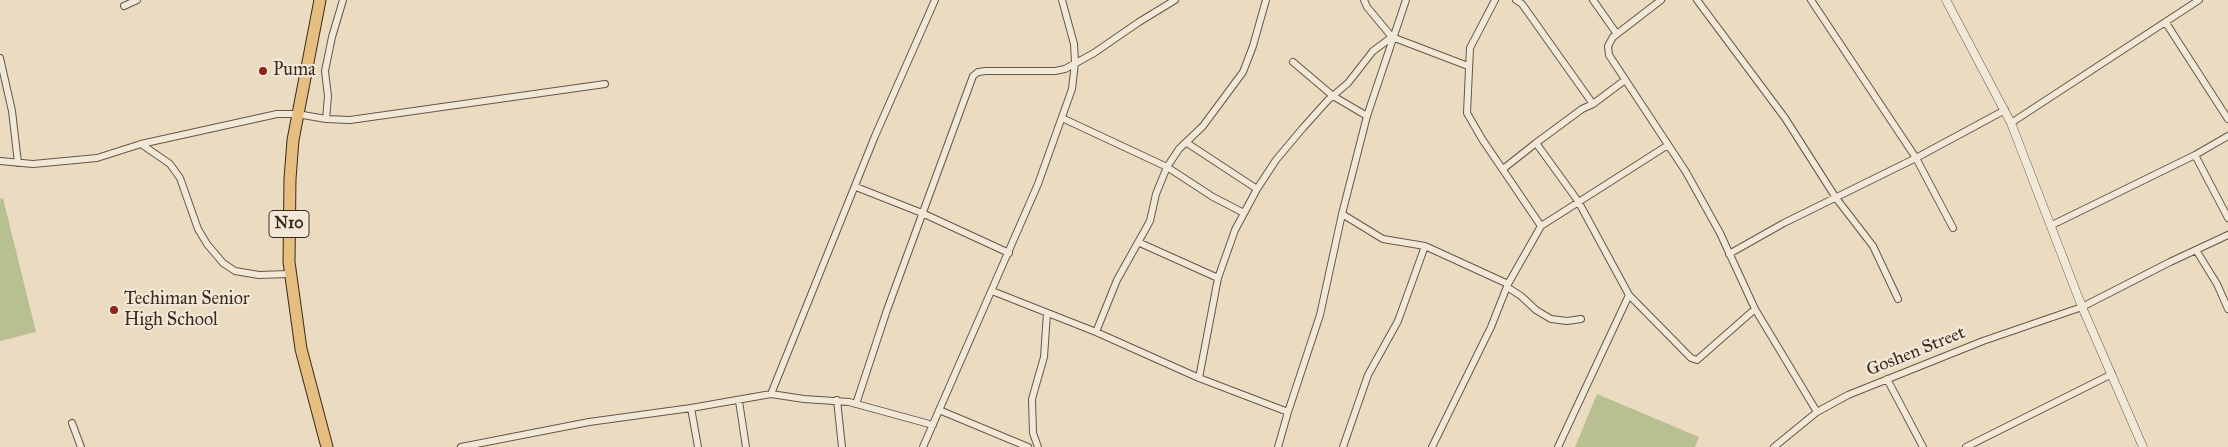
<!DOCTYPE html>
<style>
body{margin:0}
canvas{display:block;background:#ebdcc1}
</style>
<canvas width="2228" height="447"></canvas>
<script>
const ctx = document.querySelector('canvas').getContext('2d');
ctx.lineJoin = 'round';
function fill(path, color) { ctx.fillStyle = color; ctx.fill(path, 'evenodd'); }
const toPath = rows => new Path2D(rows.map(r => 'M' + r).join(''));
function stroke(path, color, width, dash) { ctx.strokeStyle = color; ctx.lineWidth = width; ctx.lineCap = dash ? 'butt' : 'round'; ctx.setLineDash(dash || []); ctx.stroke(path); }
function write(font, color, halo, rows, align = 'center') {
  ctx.font = font + ' "IM FELL Great Primer",serif'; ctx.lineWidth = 4.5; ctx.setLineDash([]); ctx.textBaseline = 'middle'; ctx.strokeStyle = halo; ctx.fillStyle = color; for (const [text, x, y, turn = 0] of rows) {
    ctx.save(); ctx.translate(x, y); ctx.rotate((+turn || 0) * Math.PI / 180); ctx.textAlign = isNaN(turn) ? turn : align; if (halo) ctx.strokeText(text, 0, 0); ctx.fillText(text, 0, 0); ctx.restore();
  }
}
fill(toPath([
 [3,198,36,332,0,341,0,199],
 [1597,394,1699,437,1695,447,1575,447]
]), '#b8c092');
const minor = toPath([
 [1364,0,1367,7,1392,37,1468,66],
 [1406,0,1367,116,1342,214,1383,239,1425,246],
 [1495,0,1470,48,1467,113,1482,139,1541,226,1668,145],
 [1516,0,1522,4,1593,104,1582,109,1536,143,1578,201,1629,295,1691,358,1697,360,1755,309],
 [1593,0,1617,34],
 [1661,0,1613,37,1608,46,1609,55,1686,172,1720,233,1755,309,1817,412],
 [1697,0,1785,118,1836,198,1873,246,1898,299],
 [1811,0,1916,158,2005,110],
 [124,6,137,0],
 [2166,23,2228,119],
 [0,58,12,111,18,163],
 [1293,62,1333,96,1367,116],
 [1593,104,1625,80],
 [1062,118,1167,167,1213,197,1244,213],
 [326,119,328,96,325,71,332,37,343,0],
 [2011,123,2199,0],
 [1187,143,1257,189],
 [141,144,170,164,180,178,198,229,207,244,223,263,235,271,259,275,289,274],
 [2195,155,2228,218],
 [0,161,33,164,97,158,141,144,277,114,297,114,326,119,350,120,605,84],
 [1503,169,1536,143],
 [856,187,922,213,1009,253],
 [2052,225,2195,155,2228,136],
 [1140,243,1218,278],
 [2196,250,2217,284,2228,309],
 [1729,254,1784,223,1916,158,1953,228],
 [1507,287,1521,296,1536,310,1551,319,1567,321,1581,319],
 [992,291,1096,332,1199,378,1288,412,1278,447],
 [1096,332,1117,280,1150,221,1156,194,1167,167,1179,149,1203,126,1243,72,1253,46,1266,0],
 [1199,378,1218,278,1235,230,1257,189,1276,160,1302,129,1328,100,1348,83,1373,51,1392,37],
 [1887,379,1923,447],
 [837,400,842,447],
 [739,401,746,447],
 [856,404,887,310,973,76,978,72,986,71,1055,71,1065,69,1094,53,1139,22,1175,0],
 [691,408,698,447],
 [939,410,1028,447],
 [1288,412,1320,315,1342,214],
 [72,423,81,447],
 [933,425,849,402,804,399,771,394,875,136,935,0],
 [461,447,589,422,691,408,771,394],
 [923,447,1038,184,1072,89,1075,63,1074,44,1062,0],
 [1038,447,1033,433,1032,399,1044,357,1047,313],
 [1343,447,1368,375,1398,321,1425,246,1508,284,1541,226],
 [1432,447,1491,327,1508,284],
 [1558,447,1629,295],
 [1774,447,1817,412,1848,395,1983,341,2082,307,2170,262,2228,235],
 [1966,447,2112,374]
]);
const tertiary = toPath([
 [1946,0,2011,123,2082,307,2143,447]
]);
const trunk = toPath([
 [320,0,293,140,290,179,289,262,301,349,327,447]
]);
stroke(minor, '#655648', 8);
stroke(tertiary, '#655648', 9);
stroke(trunk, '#382a20', 13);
stroke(minor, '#f2e8d7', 6);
stroke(tertiary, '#f2e8d7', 8);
stroke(trunk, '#e6be80', 11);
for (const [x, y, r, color] of [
 [263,71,5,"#8f2418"],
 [114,310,5,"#8f2418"]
]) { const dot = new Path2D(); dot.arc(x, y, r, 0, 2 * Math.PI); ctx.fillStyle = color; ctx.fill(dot); stroke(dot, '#f2e8d7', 2); }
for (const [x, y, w] of [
 [289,224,40]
]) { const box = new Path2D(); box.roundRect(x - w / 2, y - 13.5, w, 27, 4); ctx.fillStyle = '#f2e8d7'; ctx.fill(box); stroke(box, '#382a20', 1); }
write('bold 16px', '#382a20', null, [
 ["N10",289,224]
]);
write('18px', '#382a20', '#f2e8d7', [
 ["Puma",273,71],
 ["Techiman Senior",124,300],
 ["High School",124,321]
], 'left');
write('18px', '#382a20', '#f2e8d7', [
 ["Goshen Street",1916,352,-22]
]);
</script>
